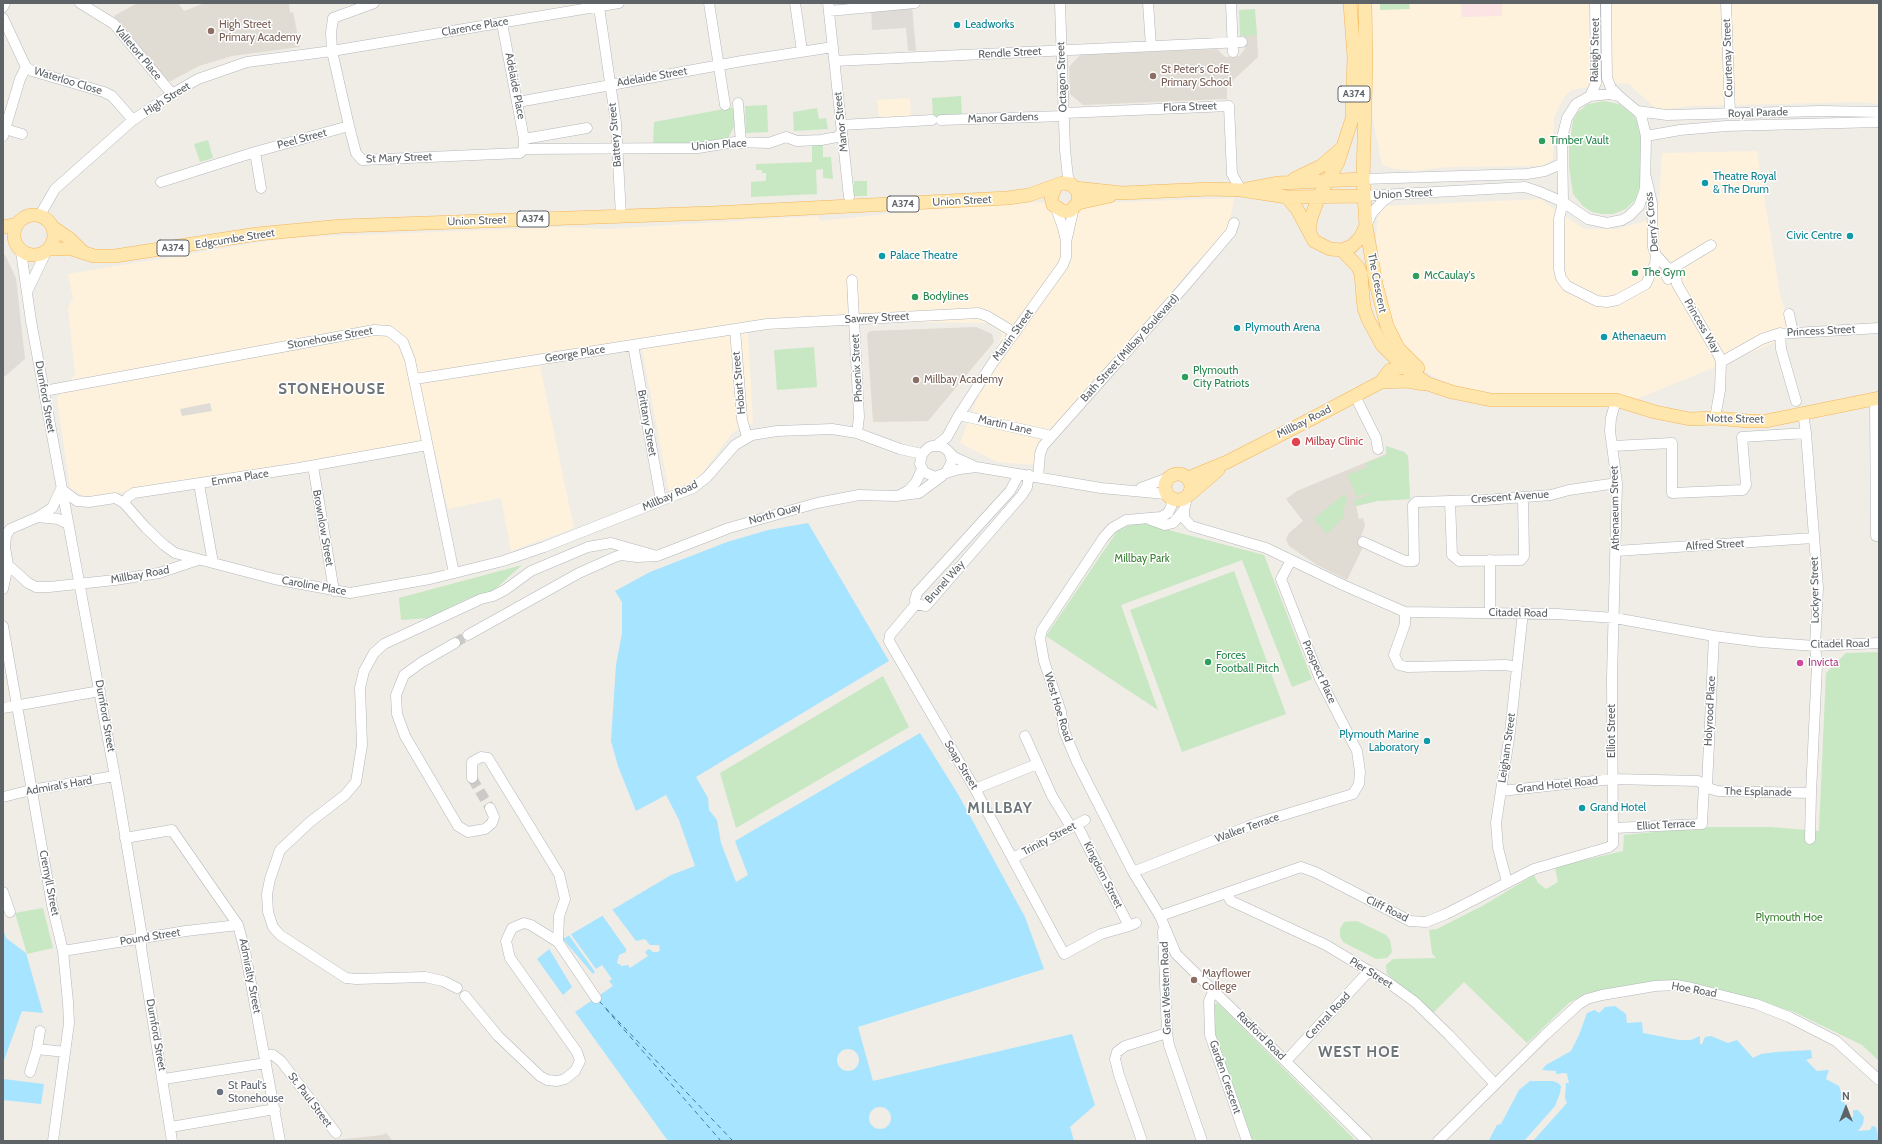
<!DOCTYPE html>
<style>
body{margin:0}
#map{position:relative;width:1882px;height:1144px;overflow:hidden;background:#f0ece6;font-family:Cabin,sans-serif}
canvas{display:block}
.frame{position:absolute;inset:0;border:4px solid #5d6367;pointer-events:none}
.north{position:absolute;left:1826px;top:1088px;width:40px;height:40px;-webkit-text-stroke:3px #fff;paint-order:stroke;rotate:0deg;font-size:11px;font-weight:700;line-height:16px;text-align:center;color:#5d6367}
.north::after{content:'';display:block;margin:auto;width:14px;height:18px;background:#5d6367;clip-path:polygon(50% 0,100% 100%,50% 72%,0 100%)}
</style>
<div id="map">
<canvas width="1882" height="1144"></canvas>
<div class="frame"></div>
<div class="north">N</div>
</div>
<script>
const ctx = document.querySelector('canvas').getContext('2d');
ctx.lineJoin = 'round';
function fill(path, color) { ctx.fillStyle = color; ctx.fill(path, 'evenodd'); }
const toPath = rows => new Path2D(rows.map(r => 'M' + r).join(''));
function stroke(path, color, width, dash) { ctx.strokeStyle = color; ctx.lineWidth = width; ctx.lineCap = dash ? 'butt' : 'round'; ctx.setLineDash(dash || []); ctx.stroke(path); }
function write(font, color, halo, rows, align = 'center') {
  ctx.font = font + ' Cabin,sans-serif'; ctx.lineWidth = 3; ctx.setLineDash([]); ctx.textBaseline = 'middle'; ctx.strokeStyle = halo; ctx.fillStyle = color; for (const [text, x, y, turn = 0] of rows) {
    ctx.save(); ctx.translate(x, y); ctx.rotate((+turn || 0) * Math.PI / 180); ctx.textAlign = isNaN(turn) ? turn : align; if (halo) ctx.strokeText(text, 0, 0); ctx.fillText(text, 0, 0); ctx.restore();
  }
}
fill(toPath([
 [1369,3,1879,3,1879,104,1861,102,1691,106,1664,110,1654,107,1629,84,1613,83,1571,90,1564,97,1554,117,1553,159,1544,166,1450,167,1428,169,1419,171,1395,169,1382,165,1371,111],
 [910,98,911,117,879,120,877,100],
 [1757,151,1780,294,1790,328,1778,341,1637,399,1607,394,1526,395,1464,391,1426,372,1393,336,1381,300,1376,236,1378,216,1385,206,1540,199,1584,229,1618,229,1649,220,1659,202,1662,153],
 [1234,198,1228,232,1190,269,1034,465,997,462,960,443,1002,334,990,323,871,322,748,332,753,423,733,432,695,483,669,491,642,349,626,349,540,366,574,528,511,551,501,498,448,509,432,440,94,497,82,495,70,488,57,398,75,374,68,308,73,299,68,274,287,238,561,227,607,229,818,216,820,221,998,202,1092,203]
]), '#fef2dd');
fill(toPath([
 [912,6,916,51,908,51,906,28,872,30,871,9],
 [3,255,5,255,16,278,25,359,3,378],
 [210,403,212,411,182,416,180,409]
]), '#dfdcd8');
fill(toPath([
 [137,3,178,3,184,11,205,3,289,3,290,13,293,12,300,47,232,56,199,66,171,81,166,81,114,16],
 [1244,35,1257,35,1258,57,1227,86,1227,99,1083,105,1070,94,1069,67,1081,54,1217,49,1225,57,1239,56,1245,49],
 [976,327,992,334,994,342,928,421,873,422,867,334,870,331],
 [1386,446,1404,452,1408,456,1410,499,1377,501,1356,506,1359,519,1363,518,1365,526,1359,541,1364,545,1347,580,1317,565,1289,546,1286,539,1289,533,1303,521,1286,499,1297,491,1386,454],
 [386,1133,393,1141,326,1141,382,1135]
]), '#e0dcd4');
fill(toPath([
 [1461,3,1502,3,1502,16,1462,17]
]), '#fce3e4');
fill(toPath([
 [1380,3,1409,3,1410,9,1380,10],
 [1255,9,1257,35,1240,36,1239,10],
 [961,96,962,116,933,118,932,98],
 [1604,101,1619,104,1633,115,1637,121,1641,138,1641,181,1636,199,1626,209,1613,214,1602,214,1592,212,1583,206,1573,194,1569,167,1569,148,1573,120,1578,112,1588,104],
 [767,105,768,132,746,133,745,106],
 [735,107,737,120,727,141,703,145,653,145,654,122],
 [817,108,819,119,826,118,828,129,794,131,793,112],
 [208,140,213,158,200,162,194,144],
 [823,144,823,157,831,157,833,179,823,178,823,169,816,170,817,194,751,197,751,182,766,181,766,173,762,173,762,170,756,170,756,164,812,162,812,145],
 [854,181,867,181,867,196,854,196],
 [814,347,817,387,777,390,774,350],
 [1386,446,1404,452,1408,456,1410,499,1377,501,1356,506,1354,501,1368,495,1368,493,1357,497,1347,475,1368,467,1366,463,1387,455],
 [1344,494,1347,499,1344,509,1344,517,1327,534,1314,519],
 [1138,522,1264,555,1312,679,1292,687,1242,560,1121,605,1158,710,1046,636,1118,530],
 [522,565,492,592,467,599,428,618,401,620,399,598],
 [1234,571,1286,714,1182,752,1130,610],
 [1879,652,1879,1061,1862,1045,1794,1012,1726,992,1698,986,1612,990,1583,995,1569,1003,1527,1043,1464,982,1433,1013,1387,974,1386,965,1393,959,1436,958,1432,953,1429,930,1437,929,1484,905,1534,875,1538,883,1546,889,1558,882,1555,867,1623,851,1624,835,1706,827,1770,827,1819,831,1826,673,1846,653],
 [883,676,909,727,736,828,720,773],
 [43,908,53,948,27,954,15,913],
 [1357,921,1386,935,1390,940,1392,952,1387,958,1376,959,1343,942,1340,936,1340,929,1344,922],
 [1218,1003,1353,1138,1354,1141,1267,1141,1250,1139,1213,1031,1212,1005]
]), '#c7e8c2');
fill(toPath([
 [808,523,889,661,696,777,708,798,709,810,717,820,721,843,736,882,748,875,735,841,920,733,958,794,1025,917,1044,969,858,1027,873,1081,1072,1034,1095,1105,1070,1127,1074,1141,668,1141,537,959,558,942,671,875,695,866,679,820,666,795,636,811,618,766,611,741,616,665,622,633,622,602,615,591,650,572,727,542,768,530],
 [3,929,6,938,26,953,43,1013,22,1011,3,1063],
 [1615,1006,1626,1014,1627,1023,1642,1022,1643,1033,1679,1040,1691,1040,1700,1036,1700,1044,1702,1044,1705,1037,1711,1036,1728,1043,1737,1040,1753,1058,1761,1054,1776,1052,1811,1050,1812,1058,1806,1060,1817,1071,1829,1070,1826,1079,1839,1086,1849,1117,1853,1117,1853,1110,1858,1110,1864,1117,1863,1124,1858,1131,1870,1130,1872,1126,1876,1127,1879,1141,1533,1141,1567,1103,1565,1098,1566,1083,1569,1083,1567,1074,1565,1073,1556,1074,1556,1071,1542,1070,1546,1065,1571,1051,1579,1035,1587,1013,1595,1010,1599,1013,1605,1007],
 [3,1079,44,1084,41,1104,3,1100],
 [1530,1081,1553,1081,1558,1083,1561,1086,1560,1093,1555,1106,1524,1141,1489,1140,1497,1125,1501,1124,1519,1090]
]), '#a7e4ff');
fill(toPath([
 [612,909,636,941,645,939,650,945,659,945,660,950,658,952,653,952,649,949,645,952,648,956,630,968,628,965,622,966,617,963,619,955,626,952,626,949,602,915],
 [570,933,596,969,602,965,612,979,609,981,613,986,575,1012,563,995,572,987,548,947,562,938,593,974,595,972,568,934],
 '837 1060a11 11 0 1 1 22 0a11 11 0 1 1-22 0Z',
 '869 1118a11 11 0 1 1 22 0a11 11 0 1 1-22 0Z'
]), '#f0ece6');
stroke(toPath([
 [599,1001,733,1141],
 [606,1009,721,1141]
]), '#3b7ba2', 1, [5, 4]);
stroke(toPath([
 [455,643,468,635],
 [472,778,490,808]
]), '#cbcac6', 10, [10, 5]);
const minor = toPath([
 [80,3,114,24,172,94],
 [374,3,333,18,331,33,332,51,349,126,356,153,362,160,520,153,524,149,524,139,502,23],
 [709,3,725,105],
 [795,3,802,51],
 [828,3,849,197],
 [1060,3,1065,150,1068,177,1071,184],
 [1148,3,1151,46],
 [1231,3,1233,52],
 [1606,3,1607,78,1611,88,1619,96],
 [1726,3,1730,113],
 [3,7,5,3],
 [599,7,616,123,621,216],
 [829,11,915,3],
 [3,18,26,67,32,71,104,92,112,96,133,120],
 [834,61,1242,42],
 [1590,96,1596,83,1595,3],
 [518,102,742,61,833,47],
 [738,103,741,143],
 [1637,111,1667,115,1821,111,1879,112],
 [1064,113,1229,106,1232,174,1241,190],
 [941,120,1064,116],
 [841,125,932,120],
 [5,129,22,134],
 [3,136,20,79,26,67],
 [1646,136,1680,130,1726,126,1879,122],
 [524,139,587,128],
 [524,149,698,148,735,142,769,143,786,137,797,141,821,140,837,137,842,132],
 [255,152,261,188],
 [1363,179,1527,174,1545,171,1561,164],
 [161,182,255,152,349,126],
 [1363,196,1525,187,1540,192,1563,202,1588,219,1607,223,1622,220,1629,216,1639,206,1645,189,1646,136,1641,115,1637,111,1619,96,1610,94,1590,96,1576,104,1567,118,1562,138,1563,202,1559,219,1559,269,1561,278,1567,286,1597,301,1607,302,1617,300,1646,284,1655,264,1656,255,1653,247,1652,203,1646,177],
 [40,215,55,189,133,120,172,94,198,79,247,62,332,51,619,3],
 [1366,226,1372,213,1383,201,1392,195],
 [1067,238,1074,207],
 [21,251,31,321,118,793,141,930,141,947,172,1141],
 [1656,255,1676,277,1677,284,1719,356,1721,362,1720,390,1715,418],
 [1668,279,1666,275,1673,268,1711,245],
 [852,280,859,417,857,433],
 [27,292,46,252],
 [1789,314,1793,332],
 [735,329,742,419,747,437],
 [1780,333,1781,349,1796,401],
 [633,345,661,500],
 [1721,362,1762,339,1777,334,1879,328],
 [415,379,767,324,978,313,987,316,1015,333],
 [44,391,374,330,389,331,403,342,410,360,454,573],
 [1355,396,1376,438,1378,449],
 [1875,398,1876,536,1879,536],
 [1803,413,1806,433,1818,588,1815,646,1817,665,1811,793,1810,839],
 [959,415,1052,436],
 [937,445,947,437,959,415,992,364,1063,265,1066,257,1066,241,1063,228,1056,208],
 [1613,446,1672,443,1672,493,1743,490,1746,485,1742,437,1806,433],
 [949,452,952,461,946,473,935,477,924,472,920,464,922,454,928,448,932,446,941,446,946,449,954,457,974,466],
 [313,466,334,591],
 [946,473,960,469,976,467,1101,488,1166,494],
 [1019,474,1010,491,917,593,915,600,916,604,926,606,1022,495,1027,487,1029,475],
 [1038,477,1040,454,1043,446,1185,286,1231,232,1234,223],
 [199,484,213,563],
 [1141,488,1168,478],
 [61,489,77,501,89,502,115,498,124,503,146,528,164,545,175,553,274,579,350,593,430,579,503,561,544,547,693,488,707,477,735,445,752,435,777,431,832,429,857,433,900,449,922,454],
 [900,495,909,490,916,482,922,469],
 [1170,498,1172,502,1171,507,1168,513,1161,517,1126,520,1112,528,1104,537,1042,630,1040,638,1044,661,1061,712,1064,731,1077,762,1133,872,1160,916,1176,954,1367,1141],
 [1450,501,1452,555,1459,561,1521,560,1524,556,1523,497],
 [124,503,128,497,134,493,299,468,427,445],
 [1184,510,1184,518,1191,526,1266,548,1343,585,1405,612,1557,614,1615,618,1714,636,1760,642,1815,646,1879,643],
 [38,517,58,519,68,524],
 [1151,520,1165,525,1173,523,1184,510,1187,497],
 [1363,542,1405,561,1414,561,1413,505,1416,502,1485,500,1551,495,1569,490,1617,483],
 [1616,551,1813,538],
 [1490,560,1490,612],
 [8,565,28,583,36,587,49,587,115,580,159,573,198,560],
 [3,589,8,565,5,547,6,536,10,529,38,517,52,508,61,489],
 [916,604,890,635,889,641,975,789,1064,954,1101,934,1129,926],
 [1405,612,1405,624,1394,655,1399,665,1407,667,1506,665,1516,667],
 [3,626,52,905,63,951,68,1002,69,1023,53,1141],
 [468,635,579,573,615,557,621,555,637,557,657,556,729,528,817,503,859,495,896,496,919,493,942,476],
 [455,643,422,662,404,675,396,695,397,714,405,736,458,826,468,832,485,829,492,823,494,817,490,808],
 [3,708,100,691],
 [1025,736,1052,796,1071,827],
 [472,778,472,762,481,757,488,758,559,874,565,899,559,916,558,942],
 [1707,786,1714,636],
 [975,789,1037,764],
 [1501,791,1613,779,1698,781,1711,789,1718,791,1811,793],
 [3,797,31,790,115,776],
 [1077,825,1129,926,1136,923],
 [1614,828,1702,824,1704,784],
 [125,838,172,830,238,925,245,951,280,1141],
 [1013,858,1085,820],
 [1133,872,1257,823,1353,794,1359,784,1360,772,1357,751,1320,679,1281,579,1291,560],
 [1507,882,1498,848,1496,823,1510,732,1523,612],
 [3,892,10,912],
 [1226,893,1231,901,1326,945,1389,983,1415,1002,1449,1035,1495,1084],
 [1160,916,1301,867,1317,873,1410,921,1426,922,1446,914,1534,869,1609,847,1613,844,1612,678,1617,483,1610,431,1611,418,1616,400],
 [1163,931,1167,1033,1169,1045,1202,1141],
 [63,951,186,931,238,925],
 [457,988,443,981,425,977,356,979,346,978,280,935,273,927,268,912,267,894,270,879,280,850,310,822,345,795,356,782,362,745,360,688,364,671,374,653,384,644,481,599,493,596,505,590,531,571,588,547,611,543,657,556],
 [1214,990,1209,1001,1210,1035,1247,1141],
 [465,996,498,1036,540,1076,547,1080,557,1081,565,1079,575,1071,580,1061,577,1052,510,958,506,941,512,928,524,923,531,925,558,942,596,998],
 [40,1031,37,1049,65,1052],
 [265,1055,273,1055,281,1061,336,1133],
 [1286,1061,1369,971],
 [30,1072,37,1049],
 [164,1079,266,1063],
 [171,1127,275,1109],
 [1142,1141,1119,1075,1115,1059,1117,1052,1125,1046,1167,1033],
 [1438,1141,1545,1035,1579,1004,1587,999,1602,995,1655,986,1676,985,1692,988,1756,1004,1789,1017,1836,1041,1879,1080]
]);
const major = toPath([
 [1365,3,1366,65,1363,179,1366,226,1376,284,1387,326,1398,348,1418,368],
 [1294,179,1321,166,1341,149],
 [1075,188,1122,193,1211,189,1241,190,1287,197,1363,196],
 [1247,189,1279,183,1363,179],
 [1287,197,1297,209,1314,241,1330,249,1342,250,1352,246,1360,238,1366,226],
 [1078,203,1110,196],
 '14 235a20 20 0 1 1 40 0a20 20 0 1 1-40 0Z',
 [3,227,17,224],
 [54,228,70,239,83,252],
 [1309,231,1311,218,1319,196,1338,162,1352,119,1354,57,1350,3],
 [49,249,72,249,94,256,115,256,257,234,342,226,712,213,1008,198,1029,195,1063,183,1071,184,1078,192,1078,203,1070,211,1063,211,1053,205,1051,197,1056,186],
 [1342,250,1358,267,1361,274,1364,308,1368,319,1382,345,1404,367,1428,384,1452,392,1491,400,1616,400,1655,412,1690,419,1715,418,1748,421,1766,421,1879,398],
 [1381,382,1408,381,1424,384],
 '1165 487a13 13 0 1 1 26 0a13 13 0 1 1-26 0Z',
 [1188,478,1227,462,1315,417,1381,382,1390,370,1404,367,1410,364],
 [1190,494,1218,470]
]);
stroke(minor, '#b3b7bb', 11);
stroke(major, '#f4b55b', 14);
stroke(minor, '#fff', 10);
stroke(major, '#ffe6ac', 13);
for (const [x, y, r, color] of [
 [957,25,4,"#0f9aa8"],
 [211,31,4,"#8d6e63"],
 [1153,76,4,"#8d6e63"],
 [1542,141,4,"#2e9e5b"],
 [1705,183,4,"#0f9aa8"],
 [1850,236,4,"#0f9aa8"],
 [882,256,4,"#0f9aa8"],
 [1635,273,4,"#2e9e5b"],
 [1416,276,4,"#2e9e5b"],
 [915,297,4,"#2e9e5b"],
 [1237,328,4,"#0f9aa8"],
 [1604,337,4,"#0f9aa8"],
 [1185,377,4,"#2e9e5b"],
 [916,380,4,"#8d6e63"],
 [1296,442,5,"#e0444e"],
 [1208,662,4,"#2e9e5b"],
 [1800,663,4,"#d1479c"],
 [1427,741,4,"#0f9aa8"],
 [1582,808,4,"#0f9aa8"],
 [1194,980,4,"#8d6e63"],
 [220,1092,4,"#6b7280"]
]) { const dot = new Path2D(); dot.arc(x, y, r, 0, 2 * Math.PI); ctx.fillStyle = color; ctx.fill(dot); stroke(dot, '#fff', 1.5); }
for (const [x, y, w] of [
 [1354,94,32],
 [903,204,32],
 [533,219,32],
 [173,248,32]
]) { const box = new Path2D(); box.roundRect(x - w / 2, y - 8, w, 16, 3); ctx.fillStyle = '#fff'; ctx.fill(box); stroke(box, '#5d6367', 1); }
write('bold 10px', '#5d6367', null, [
 ["A374",1354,94],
 ["A374",903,204],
 ["A374",533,219],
 ["A374",173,248]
]);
write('11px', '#785e54', '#fff', [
 ["High Street",219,25],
 ["Primary Academy",219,38],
 ["St Peter's CofE",1161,70],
 ["Primary School",1161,83],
 ["Millbay Academy",924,380],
 ["Mayflower",1202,974],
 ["College",1202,987]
], 'left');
write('11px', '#0d838f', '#fff', [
 ["Leadworks",965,25],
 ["Theatre Royal",1713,177],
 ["& The Drum",1713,190],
 ["Civic Centre",1842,236,"right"],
 ["Palace Theatre",890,256],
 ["Plymouth Arena",1245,328],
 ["Athenaeum",1612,337],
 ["Plymouth Marine",1419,735,"right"],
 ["Laboratory",1419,748,"right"],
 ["Grand Hotel",1590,808]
], 'left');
write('11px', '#5d6367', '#fff', [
 ["Clarence Place",475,27,-10],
 ["Raleigh Street",1595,50,-89],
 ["Valletort Place",138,53,50],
 ["Rendle Street",1010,53,-3],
 ["Courtenay Street",1728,58,-92],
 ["Adelaide Street",652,77,-10],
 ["Octagon Street",1062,77,-92],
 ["Waterloo Close",68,81,17],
 ["Adelaide Place",515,86,79],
 ["High Street",167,99,-32],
 ["Flora Street",1190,107,-2],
 ["Royal Parade",1758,113,-2],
 ["Manor Gardens",1003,118,-2],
 ["Manor Street",841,122,-96],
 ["Battery Street",615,135,-95],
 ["Peel Street",302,139,-15],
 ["Union Place",719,145,-4],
 ["St Mary Street",399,158,-2],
 ["Union Street",1403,194,-3],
 ["Union Street",962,201,-3],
 ["Union Street",477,221,-2],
 ["Derry's Cross",1652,222,-96],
 ["Edgcumbe Street",235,239,-9],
 ["The Crescent",1377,283,79],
 ["Sawrey Street",877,318,-3],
 ["Princess Way",1702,326,60],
 ["Princess Street",1821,331,-3],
 ["Martin Street",1013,335,-54],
 ["Stonehouse Street",330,338,-10],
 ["Bath Street (Milbay Boulevard)",1130,348,-48],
 ["George Place",575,354,-9],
 ["Phoenix Street",857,368,-93],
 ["Hobart Street",739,383,-95],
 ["Durnford Street",45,397,80],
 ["Notte Street",1735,419,1],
 ["Millbay Road",1304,422,-27],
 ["Brittany Street",647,423,80],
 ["Martin Lane",1005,425,13],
 ["Emma Place",240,478,-9],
 ["Millbay Road",670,496,-24],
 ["Crescent Avenue",1510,497,-4],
 ["Athenaeum Street",1615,508,-91],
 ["North Quay",775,514,-16],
 ["Brownlow Street",323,528,80],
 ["Alfred Street",1715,545,-3],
 ["Millbay Road",140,575,-10],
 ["Brunel Way",945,582,-48],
 ["Caroline Place",314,586,10],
 ["Lockyer Street",1815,590,-91],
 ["Citadel Road",1518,613,1],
 ["Citadel Road",1840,644,-1],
 ["Prospect Place",1319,672,66],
 ["West Hoe Road",1058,707,73],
 ["Holyrood Place",1710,711,-87],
 ["Durnford Street",105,716,80],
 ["Elliot Street",1612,731,-90],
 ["Leigham Street",1507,748,-82],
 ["Soap Street",961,765,59],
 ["Grand Hotel Road",1557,785,-6],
 ["Admiral's Hard",59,786,-10],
 ["The Esplanade",1758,792,1],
 ["Elliot Terrace",1666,825,-3],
 ["Walker Terrace",1247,828,-20],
 ["Trinity Street",1049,839,-28],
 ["Kingdom Street",1103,875,63],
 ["Cremyll Street",49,883,79],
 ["Cliff Road",1387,909,26],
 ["Pound Street",150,937,-9],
 ["Pier Street",1371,973,32],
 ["Admiralty Street",250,976,79],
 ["Great Western Road",1166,988,-92],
 ["Hoe Road",1694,990,10],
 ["Central Road",1328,1016,-47],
 ["Durnford Street",156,1035,80],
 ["Radford Road",1261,1036,45],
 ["Garden Crescent",1225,1077,71],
 ["St. Paul Street",310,1100,53]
]);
write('11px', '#27864d', '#fff', [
 ["Timber Vault",1550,141],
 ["The Gym",1643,273],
 ["McCaulay's",1424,276],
 ["Bodylines",923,297],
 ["Plymouth",1193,371],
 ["City Patriots",1193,384],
 ["Forces",1216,656],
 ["Football Pitch",1216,669]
], 'left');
write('11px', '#be3a42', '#fff', [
 ["Milbay Clinic",1305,442]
], 'left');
write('11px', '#3a8132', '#fff', [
 ["Millbay Park",1142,559],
 ["Plymouth Hoe",1789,918]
]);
write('11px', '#b23c85', '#fff', [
 ["Invicta",1808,663]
], 'left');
write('11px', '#5b616d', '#fff', [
 ["St Paul's",228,1086],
 ["Stonehouse",228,1099]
], 'left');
ctx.letterSpacing = '1px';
write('bold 15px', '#6e7579', '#fff', [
 ["STONEHOUSE",332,390],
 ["MILLBAY",1000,809],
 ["WEST HOE",1359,1053]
]);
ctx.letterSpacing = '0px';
</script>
